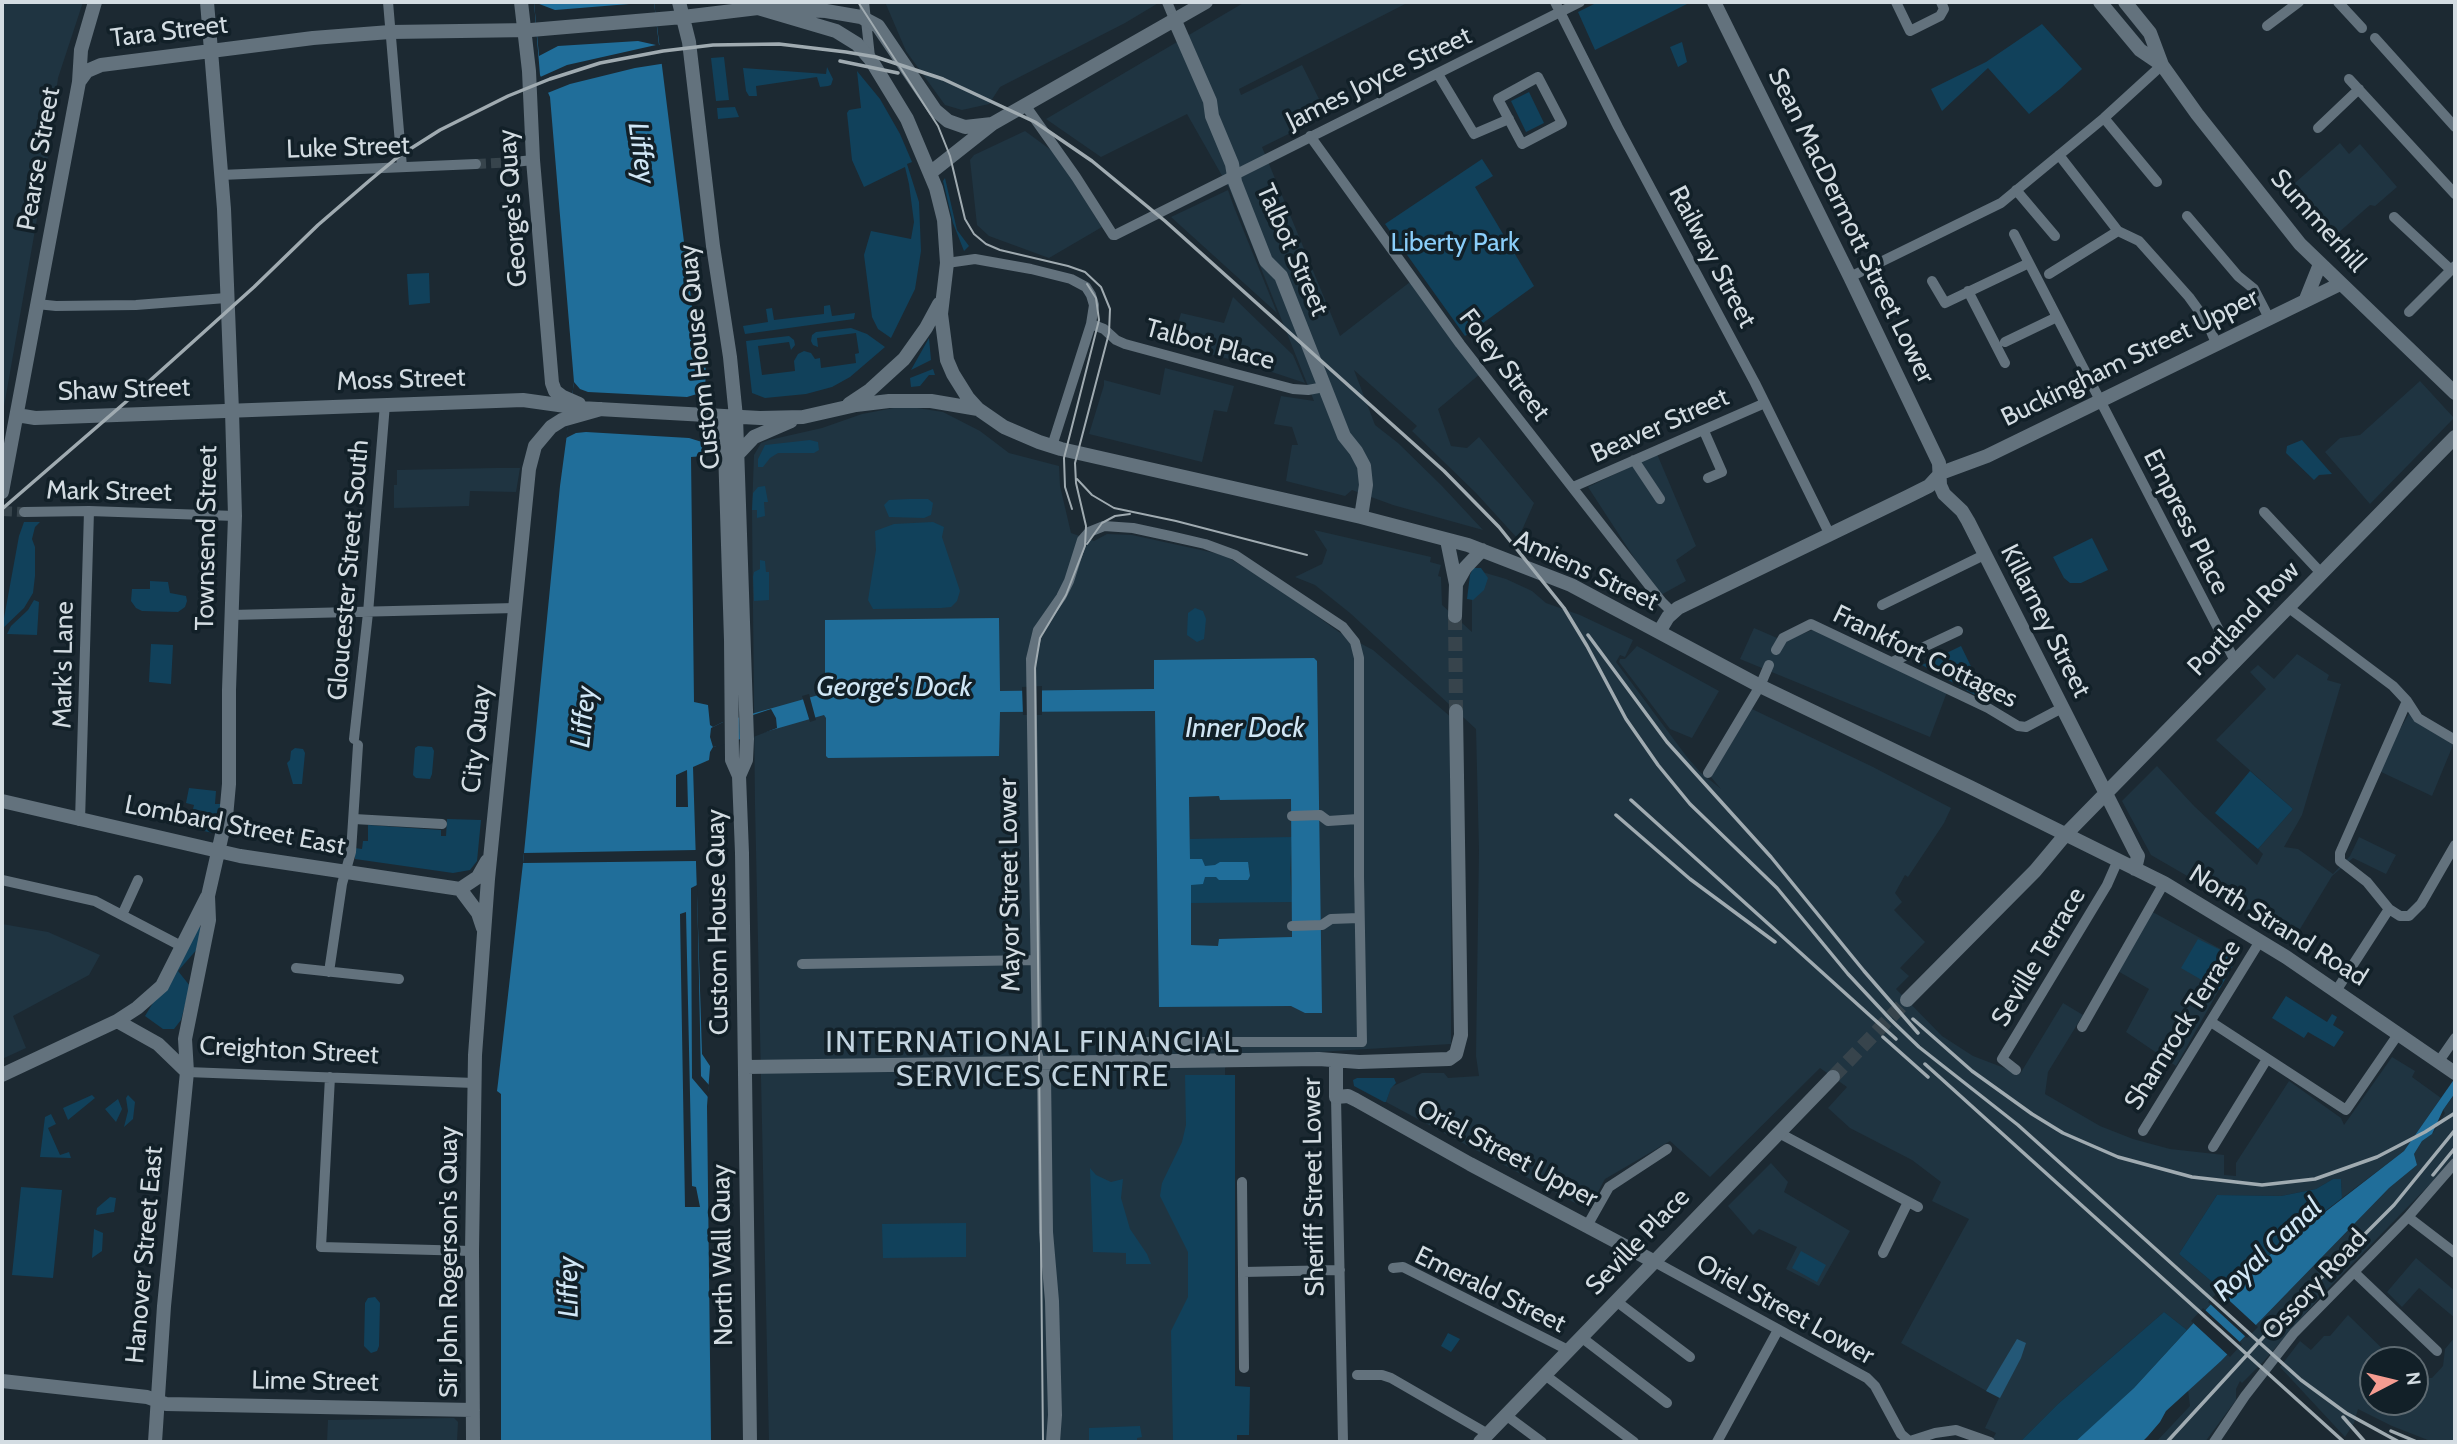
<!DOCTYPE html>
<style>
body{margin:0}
#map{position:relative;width:2457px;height:1444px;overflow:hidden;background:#1c2932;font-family:Cabin,sans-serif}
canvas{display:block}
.frame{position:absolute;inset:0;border:4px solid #d3dce2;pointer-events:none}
.north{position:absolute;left:2359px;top:1346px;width:70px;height:70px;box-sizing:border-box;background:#122028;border:2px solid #5f6b72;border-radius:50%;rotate:83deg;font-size:19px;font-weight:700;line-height:28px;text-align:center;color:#d3dce2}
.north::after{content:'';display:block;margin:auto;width:24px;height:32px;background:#f59c91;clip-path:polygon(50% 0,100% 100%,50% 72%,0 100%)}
</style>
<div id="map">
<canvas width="2457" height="1444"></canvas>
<div class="frame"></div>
<div class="north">N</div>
</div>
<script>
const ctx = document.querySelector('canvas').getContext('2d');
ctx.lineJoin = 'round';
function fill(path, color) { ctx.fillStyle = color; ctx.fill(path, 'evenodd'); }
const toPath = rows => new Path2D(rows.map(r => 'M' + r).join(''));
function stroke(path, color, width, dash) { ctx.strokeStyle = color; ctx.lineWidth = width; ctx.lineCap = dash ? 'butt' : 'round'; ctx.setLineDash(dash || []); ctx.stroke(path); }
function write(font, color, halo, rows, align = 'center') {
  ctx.font = font + ' Cabin,sans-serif'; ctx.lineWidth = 7; ctx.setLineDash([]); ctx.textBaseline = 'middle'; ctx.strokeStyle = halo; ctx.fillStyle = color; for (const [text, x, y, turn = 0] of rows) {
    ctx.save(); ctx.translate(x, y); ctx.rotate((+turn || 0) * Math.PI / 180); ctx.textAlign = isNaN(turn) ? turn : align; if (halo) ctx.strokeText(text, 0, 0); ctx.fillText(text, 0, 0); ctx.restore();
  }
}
fill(toPath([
 [2,2,83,2,58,78,48,156,2,418],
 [885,2,1160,2,1125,23,1000,87,989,104,962,110,945,105,906,51],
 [1245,2,1409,2,1239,89,1241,95,1302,65,1327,115,1262,147,1340,336,1410,282,1480,374,1438,409,1451,446,1467,448,1479,437,1534,503,1518,539,1476,493,1412,431,1417,426,1354,370,1375,425,1398,443,1442,486,1483,530,1393,505,1352,490,1345,496,1286,481,1292,445,1298,445,1292,427,1274,424,1281,396,1314,401,1229,188,1187,114,1101,157,1046,119],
 [1025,131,1055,153,1102,227,1049,258,989,236,977,225,970,160,974,155],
 [2340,143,2349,154,2360,144,2397,187,2375,206,2370,205,2330,240,2287,190],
 [1228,190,1234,207,1277,313,1171,217],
 [1233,297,1293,355,1305,383,1248,364,1172,344,1181,313,1224,323],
 [1165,368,1234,386,1227,412,1214,410,1202,462,1089,434,1104,385,1104,380,1160,395],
 [2420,381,2454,418,2370,504,2325,452,2340,438,2360,435],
 [904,406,943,412,980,431,1009,453,1059,466,1060,486,1071,533,1094,541,1107,534,1132,535,1224,555,1274,585,1339,632,1373,650,1452,718,1451,1044,1234,1057,1225,1068,1229,1442,769,1442,755,805,752,510,754,455,761,443,769,440,822,428,862,414],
 [1657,454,1696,546,1676,560,1686,581,1659,596,1588,487],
 [496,468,520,468,516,492,470,491,469,506,394,508,394,485,397,485,397,470],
 [1314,530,1431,557,1430,562,1441,565,1438,576,1441,577,1442,605,1472,632,1472,580,1479,571,1506,579,1532,591,1546,603,1580,615,1633,640,1625,657,1620,655,1616,662,1687,757,1700,772,1721,789,1711,777,1752,709,1873,767,1951,808,1944,823,1908,877,1905,875,1895,893,1902,902,1894,910,1925,942,1900,968,1909,976,1896,989,1942,1036,1973,1056,2020,1074,2063,1003,2083,1015,2048,1072,2045,1094,2100,1126,2133,1139,2170,1149,2224,1155,2224,1175,2236,1176,2236,1163,2289,1081,2341,1118,2344,1125,2392,1057,2415,1071,2412,1077,2441,1098,2404,1151,2342,1198,2341,1179,2333,1179,2316,1189,2281,1196,2217,1195,2179,1254,2223,1291,2187,1330,2164,1312,2058,1404,2020,1442,1991,1442,1996,1433,1985,1428,1999,1398,1901,1343,1969,1219,1932,1201,1941,1182,1912,1160,1850,1128,1828,1108,1847,1087,1820,1068,1710,1177,1670,1141,1605,1179,1588,1210,1386,1102,1391,1087,1422,1073,1444,1073,1448,1078,1479,1076,1476,1056,1479,850,1476,729,1350,613,1315,585,1295,577,1322,564,1327,550],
 [1754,628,1784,641,1815,629,1947,692,1930,737,1740,659],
 [1637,646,1719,691,1692,738,1670,729,1619,662,1620,659,1625,659],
 [2297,654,2329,675,2327,680,2341,684,2302,815,2284,847,2298,849,2333,874,2350,856,2359,837,2396,855,2386,874,2353,858,2332,876,2297,934,2291,936,2151,855,2122,801,2157,766,2194,806,2257,865,2263,854,2258,849,2293,809,2216,740,2266,689,2250,672,2258,665,2274,679],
 [2411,710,2453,745,2432,796,2377,770],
 [2149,910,2237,958,2176,1066,2126,1032,2149,989,2116,970],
 [2,924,48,932,100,955,89,975,13,1016,26,1048,2,1059],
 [2454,1095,2455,1155,2433,1181,2319,1298,2264,1361,2242,1383,2240,1381,2236,1389,2236,1400,2205,1442,2156,1442,2190,1406,2188,1390,2221,1361,2389,1188,2417,1165,2414,1154,2422,1141,2433,1133,2445,1113,2443,1110],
 [1771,1163,1788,1182,1784,1192,1850,1231,1819,1286,1786,1269,1797,1247,1759,1229,1753,1235,1728,1206],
 [2416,1258,2455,1291,2455,1318,2419,1288,2402,1307,2387,1292],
 [2348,1315,2394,1360,2373,1360,2373,1402,2415,1402,2415,1377,2432,1378,2443,1366,2445,1349,2455,1337,2455,1442,2433,1442,2392,1426,2358,1409,2354,1423,2345,1437,2280,1367,2300,1341,2311,1350,2324,1336,2330,1336],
 [454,1418,458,1422,457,1442,327,1442,328,1420]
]), '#1f3441');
fill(toPath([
 [1598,2,1691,2,1595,50,1578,12],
 [2042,24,2082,69,2060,89,2029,114,1988,68,1942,111,1931,89,1986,62],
 [1682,42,1687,62,1678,67,1670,47],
 [724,57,729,100,716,101,711,58],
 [827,67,833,79,831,85,828,86,820,87,817,77,756,86,757,96,749,96,746,91,743,68,826,74],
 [857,71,880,99,900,134,912,162,907,164,919,202,921,251,915,289,891,338,878,329,872,317,864,255,871,231,911,239,914,222,909,184,905,167,864,187,852,160,847,113,849,110,861,108],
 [1529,92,1544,123,1526,132,1511,101],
 [735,107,739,117,718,119,717,108],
 [1482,159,1493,176,1475,187,1534,286,1465,336,1385,224],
 [945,178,957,230,969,246,964,251,953,223,943,181],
 [429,273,430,303,409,305,407,274],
 [830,305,832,316,855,313,854,319,745,334,743,326,768,322,766,309,772,308,774,320,824,314,824,306],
 [851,328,867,334,885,347,850,377,832,387,806,394,765,398,752,393,746,341,789,336,794,340,795,345,791,350,789,342,758,346,762,375,795,371,794,361,798,354,804,351,811,353,815,359,820,358,821,368,856,363,855,354,859,353,856,333,817,338,818,347,813,345,811,341,812,335,816,332],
 [929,338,931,360,911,370],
 [933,369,935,375,929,375,920,386,911,387,910,378],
 [810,440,818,442,819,450,814,453,778,453,770,458,763,467,758,467,758,459,765,445],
 [2302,440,2332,474,2319,475,2314,480,2286,453,2287,446],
 [765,486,768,502,764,502,765,516,757,518,757,510,752,510,753,493,758,487],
 [909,499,928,499,933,503,931,515,924,518,889,517,884,505,889,500],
 [24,522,40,522,35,527,32,539,35,547,35,576,33,593,24,608,2,629,19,536],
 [933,522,944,527,942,537,960,591,957,601,951,607,941,608,873,609,868,600,876,550,875,531,894,524],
 [2092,538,2108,570,2081,583,2070,583,2064,578,2053,557],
 [760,560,765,561,766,572,769,572,769,600,754,601,753,577,754,572,760,569],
 [1473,568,1481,568,1488,578,1484,590,1473,600,1467,599,1470,575],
 [150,581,168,582,170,593,186,596,187,601,185,607,178,612,142,611,136,608,131,601,132,589,150,589],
 [34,600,39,602,37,635,7,634,11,626,28,610],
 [1195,608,1203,611,1206,619,1204,639,1197,642,1187,635,1188,613],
 [151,644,173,645,171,684,149,682],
 [1961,646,1986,697,1980,698,1922,665],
 [418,746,432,747,434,751,432,774,430,779,416,778,413,775,415,748],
 [295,748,303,749,305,753,302,784,293,784,287,763,290,760,291,751],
 [2250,771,2293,809,2258,849,2215,813],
 [189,788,216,791,215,804,222,804,213,833,199,830,203,811,193,809,194,805,186,803],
 [447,819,481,820,477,861,470,870,453,873,355,859,355,848,362,849,363,841,368,841,368,825,441,830,441,836,446,836],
 [1292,837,1290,871,1292,902,1191,903,1191,885,1205,877,1216,877,1220,880,1248,880,1250,876,1249,866,1205,866,1190,860,1190,839],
 [199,927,203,928,199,947,178,971,190,986,181,1020,174,1029,163,1029,145,1016],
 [2198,939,2237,958,2219,990,2181,968],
 [2286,996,2327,1022,2332,1014,2337,1017,2333,1025,2344,1032,2334,1047,2308,1032,2304,1038,2272,1018],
 [1185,1075,1235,1075,1235,1386,1250,1387,1249,1435,1237,1435,1237,1442,1173,1442,1171,1331,1188,1297,1188,1252,1160,1196,1162,1183,1182,1142,1186,1125],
 [1357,1078,1394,1078,1396,1083,1391,1088,1386,1102,1384,1102,1354,1086,1353,1080],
 [92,1095,95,1098,68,1120,63,1108],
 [128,1095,135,1102,133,1119,124,1127,128,1111,126,1098],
 [118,1099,122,1109,116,1122,105,1109],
 [51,1114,56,1124,48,1128,60,1155,69,1152,71,1158,40,1157,45,1117],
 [1090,1168,1096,1175,1111,1182,1123,1179,1121,1198,1130,1229,1147,1254,1151,1264,1126,1264,1126,1253,1093,1252],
 [2333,1179,2341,1179,2342,1198,2223,1291,2179,1254,2217,1195,2281,1196,2316,1189],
 [21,1187,62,1190,53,1278,12,1275],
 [110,1197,116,1198,114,1212,96,1215,97,1208],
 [966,1223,966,1257,883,1258,882,1224],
 [94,1229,103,1233,102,1251,92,1258],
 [1801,1251,1826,1265,1817,1282,1792,1268],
 [375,1297,380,1303,379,1346,377,1351,371,1353,364,1346,365,1303,368,1298],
 [2164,1312,2187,1330,2134,1388,2093,1426,2075,1442,2020,1442,2058,1404],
 [1448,1333,1460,1339,1451,1352,1441,1346],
 [1140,1426,1142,1437,1137,1438,1137,1442,1089,1442,1089,1428]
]), '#11415b');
fill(toPath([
 [2017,1339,2026,1343,2021,1358,2000,1398,1986,1391]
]), '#245877');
fill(toPath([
 [534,2,654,2,695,330,701,330,706,371,702,442,704,456,691,457,694,702,708,705,710,725,713,727,723,722,822,694,825,689,825,620,999,618,1000,691,1154,689,1154,660,1314,658,1317,661,1322,1013,1305,1013,1291,1006,1159,1007,1155,711,1000,712,999,756,828,758,826,756,826,718,824,715,713,747,710,752,709,760,693,767,702,1054,710,1066,707,1106,711,1442,501,1442,501,1094,497,1091,498,1083,523,863,560,486,574,382,550,97,540,75],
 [1219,796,1220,800,1291,799,1292,937,1219,939,1218,946,1191,945,1191,885,1203,884,1205,877,1216,877,1219,880,1248,880,1250,876,1248,862,1220,862,1215,865,1205,866,1202,859,1190,859,1189,797],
 [2455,1078,2455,1093,2443,1110,2432,1134,2422,1141,2414,1154,2417,1165,2389,1188,2221,1361,2166,1411,2160,1422,2148,1436,2142,1442,2075,1442,2134,1388,2223,1291,2404,1151]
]), '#206e9a');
fill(toPath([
 [534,2,555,10,654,2,659,45,662,45,667,63,635,68,570,84,545,94,538,78,567,65,656,45,638,41,558,46,539,56],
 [574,382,580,389,588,392,687,397,697,394,704,390,702,442,689,438,586,432,576,433,566,438],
 [1042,686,1042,715,1023,715,1022,687],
 [809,694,816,720,810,722,802,696],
 [771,709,776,718,777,728,740,742,739,715,746,713,753,715],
 [723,718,737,718,738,742,713,747,710,737,711,728,723,722],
 [687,770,688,807,676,807,676,775],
 [696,850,696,861,523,863,524,853],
 [697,885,701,1076,709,1085,708,1097,692,1078,691,891,691,888],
 [686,912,692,1186,696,1187,700,1207,685,1207,680,914],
 [2219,1291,2258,1327,2247,1338,2208,1302],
 [2203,1308,2242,1344,2230,1357,2191,1321]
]), '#1c2932');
stroke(toPath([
 [476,164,514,162],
 [2,511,24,512]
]), '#37444c', 10, [10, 5]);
stroke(toPath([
 [1455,616,1456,711],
 [1833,1077,1907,1000]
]), '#37444c', 14, [14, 7]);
stroke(toPath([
 [388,2,402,167],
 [864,2,870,57],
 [1167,2,1175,21],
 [1555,2,1618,127,1755,383,1829,533],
 [1896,2,1910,31,1940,16,1944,9,1941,2],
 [2338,2,2362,28],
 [2267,26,2299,2],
 [2375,38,2455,127],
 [1438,74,1474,134,1509,119],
 [1538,77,1562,123,1522,144,1498,99,1538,77],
 [2349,79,2455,194],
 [1025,105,1076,177,1113,235,1115,235,1580,2],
 [2104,118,2157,182],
 [2318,128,2359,89],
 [1310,136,1460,344,1662,602,1672,612],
 [2059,155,2118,231,2139,241,2189,297,2207,322,2216,343],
 [514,162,533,160],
 [221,175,476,164],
 [2016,190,2055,236],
 [2187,216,2238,276,2254,289,2269,318],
 [2394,217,2451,270],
 [2014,234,2236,663],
 [947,263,975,259,1031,269,1071,279,1086,287,1091,295,1094,305,1091,324,1052,446],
 [2049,274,2118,231],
 [1850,277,2001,203,2104,118,2162,65],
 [1932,281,1945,303,2029,263],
 [1968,291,2005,363],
 [37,304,56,306,136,305,226,298],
 [2409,312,2455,266],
 [1091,324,1104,329,1116,340,1125,344,1232,373,1293,389,1308,390,1324,387],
 [2005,342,2057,317],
 [1704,431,1722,472,1708,478],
 [1634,460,1660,499],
 [1573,487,1765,403],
 [24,512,89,511,235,516],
 [2264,512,2322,574],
 [1882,605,1984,555],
 [2289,608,2393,686,2407,701,2418,718,2455,740],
 [231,615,515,608],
 [1776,650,1783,638,1811,624,1988,708,2018,726,2026,727,2062,708],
 [1892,662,1958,631],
 [2407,701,2340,853,2340,861,2367,882,2389,909,2400,916,2409,916,2421,904,2455,845],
 [354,739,368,613,385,404],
 [1708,773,1760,686,1769,665],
 [1292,816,1320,815,1328,821,1358,819],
 [354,819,442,824],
 [80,821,89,511],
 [2,880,95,901,183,947],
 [122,915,138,880],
 [1292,926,1322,925,1331,919,1359,918],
 [802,964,1035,960],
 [296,968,399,979],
 [329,972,342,884,351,852,358,745],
 [2336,991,2389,909],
 [2211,1022,2346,1110,2399,1033],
 [2082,1027,2164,883],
 [2439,1061,2455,1038],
 [1040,1063,1037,1052,1031,659,1038,630,1061,597,1069,581,1082,540,1089,532,1104,526,1133,528,1170,536,1205,544,1235,555,1343,627,1355,642,1359,658,1359,876,1362,1042,1148,1042],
 [2016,1070,2002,1059,2107,885,2118,860],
 [187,1072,474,1083],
 [330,1077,321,1247,472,1251],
 [1336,1097,1343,1442],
 [2143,1131,2260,941],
 [1779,1133,1918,1207],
 [2213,1147,2267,1059],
 [1242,1182,1244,1368],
 [2408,1217,2455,1253],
 [1587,1226,1609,1187,1667,1149],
 [1883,1253,1908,1202],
 [1653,1261,1867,1378,1875,1386,1901,1434,1908,1440],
 [1393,1268,1403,1267,1568,1350],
 [1243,1272,1340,1270],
 [2354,1272,2437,1351],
 [1616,1301,1690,1357],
 [1581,1337,1667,1403],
 [1357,1375,1382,1375,1391,1378,1488,1434],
 [1545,1375,1634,1442],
 [1507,1416,1542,1442],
 [1717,1442,1778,1330],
 [1907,1442,1935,1433,1956,1430,1990,1442],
 [2214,1442,2245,1396,2294,1333,2408,1217,2455,1163]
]), '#63727d', 10);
stroke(toPath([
 [521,2,529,71,533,160,552,383,555,391,563,397,579,404],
 [679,2,689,42,713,246,730,357,736,417,747,739,746,760,739,776],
 [1714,2,1850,277,1939,463,1940,485,1944,494,1962,511,1968,521,2135,851,2138,856,2135,869],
 [2100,2,2140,50,2162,65],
 [2125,2,2150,33,2162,65,2197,114,2300,244,2455,393],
 [758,8,836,31,857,44,871,60,907,119,936,188,944,220,947,263,941,314,947,360,953,374,968,398,978,409,1004,427,1039,442,1061,449,1361,517,1468,545,1571,585,1760,686,1970,787,2164,883,2286,957,2455,1073],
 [1175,21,1210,101,1212,116,1232,164,1235,182,1266,261,1281,276,1344,436,1356,451,1364,466,1366,485,1361,517],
 [79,82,87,71,101,65,313,38,390,32,531,30,683,17,758,8,826,11,861,17,878,26,935,110,948,121,965,127,992,124],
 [930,173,992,124,1206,2],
 [2306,299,2320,264],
 [849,404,870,390,904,359,926,328,939,304],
 [17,415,35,418,523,400,580,408,760,418,803,417,856,405,889,401,931,401,978,409],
 [724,417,731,640,732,760,739,776,742,853,750,1442],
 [738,454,754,437,791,421],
 [2,492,79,82,81,50,95,2],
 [1447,540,1456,584,1455,616],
 [1456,584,1465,568,1482,550],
 [1659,632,1668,617,1678,608,1907,497,1929,486,1941,473,1987,456,2340,284],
 [2,801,240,856,460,889,478,877,487,861],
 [460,889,478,913,483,928],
 [1907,1000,2035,871,2066,834,2455,437],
 [117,1021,158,1044,187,1072],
 [1336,1061,1336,1097,1348,1096,1356,1100,1470,1164,1653,1261],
 [1040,1063,1044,1074,1046,1232,1052,1301,1055,1415,1053,1442],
 [746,1067,1319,1059,1359,1062,1449,1059,1456,1054,1461,1035,1456,711],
 [2,1075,117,1021,137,1008,162,986,207,897],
 [2,1381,147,1397,166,1404,473,1410],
 [155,1442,164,1306,187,1072,185,1039,209,920,208,896,226,817,229,784,229,690,235,516,232,411,224,209,207,2],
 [473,1442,472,1251,475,1055,488,879,529,469,535,446,551,427,562,420,601,409],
 [1480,1442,1833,1077]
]), '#63727d', 14);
stroke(toPath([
 [858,2,938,126,950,156,965,219,974,234,986,244,1000,250,1068,266,1085,272,1101,287,1110,309,1109,333,1075,463,1076,483,1086,526,1085,546,1066,595,1040,638,1035,668,1043,1442],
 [1077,479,1092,495,1114,508,1176,521,1307,555],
 [1072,509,1065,487,1064,458,1099,320,1096,298,1087,284],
 [1087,544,1102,523,1115,516,1130,514]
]), '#a0abb1', 2);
stroke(toPath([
 [840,61,898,73],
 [2,509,135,394,254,287,318,225,369,181,399,156,440,130,508,96,550,79,600,63,663,51,713,45,779,44,846,52,876,57,943,79,1035,122,1092,161,1165,221,1444,471,1499,527,1564,608,1587,646,1626,719,1658,765,1690,804,1777,888,1848,974,1891,1020,1919,1047,2018,1125,2301,1380,2346,1413,2399,1442],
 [1588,635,1667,742,1771,857,1864,971,1918,1033],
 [1631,800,1896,1039],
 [1616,815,1690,879,1775,942],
 [1913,1019,1972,1071,2032,1114,2063,1133,2118,1157,2192,1177,2262,1185,2315,1179,2377,1157,2425,1132,2455,1113],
 [1883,1037,1928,1077],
 [1925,1064,2344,1442],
 [2433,1175,2455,1148],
 [2343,1417,2365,1442],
 [2391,1431,2417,1442],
 [2167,1442,2279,1320,2394,1205,2455,1130]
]), '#a0abb1', 3.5);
write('26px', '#d3dce2', '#122028', [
 ["Tara Street",169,32,-7],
 ["James Joyce Street",1379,79,-26],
 ["Luke Street",348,148,-2],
 ["Pearse Street",39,159,-80],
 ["George's Quay",513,208,-94],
 ["Summerhill",2318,221,48],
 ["Sean MacDermott Street Lower",1851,226,64],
 ["Talbot Street",1292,250,66],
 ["Railway Street",1712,257,62],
 ["Talbot Place",1210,345,15],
 ["Custom House Quay",700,357,-96],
 ["Buckingham Street Upper",2130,358,-26],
 ["Foley Street",1504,365,53],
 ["Moss Street",401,380,-2],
 ["Shaw Street",124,390,-2],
 ["Beaver Street",1660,426,-24],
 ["Mark Street",109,492,1],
 ["Empress Place",2186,522,63],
 ["Townsend Street",207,538,-89],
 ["Gloucester Street South",349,570,-85],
 ["Amiens Street",1586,571,25],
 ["Portland Row",2244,619,-46],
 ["Killarney Street",2045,621,63],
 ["Frankfort Cottages",1925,657,26],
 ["Mark's Lane",64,665,-89],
 ["City Quay",477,739,-84],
 ["Lombard Street East",235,826,11],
 ["Mayor Street Lower",1010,885,-91],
 ["Custom House Quay",718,922,-91],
 ["North Strand Road",2278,926,32],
 ["Seville Terrace",2039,957,-59],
 ["Shamrock Terrace",2183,1025,-58],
 ["Creighton Street",289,1051,3],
 ["Oriel Street Upper",1507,1154,28],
 ["Sheriff Street Lower",1314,1187,-91],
 ["Seville Place",1638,1242,-46],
 ["Hanover Street East",145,1255,-85],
 ["North Wall Quay",723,1255,-91],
 ["Sir John Rogerson's Quay",449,1262,-90],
 ["Ossory Road",2315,1285,-47],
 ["Emerald Street",1490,1290,26],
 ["Oriel Street Lower",1785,1310,29],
 ["Lime Street",315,1382,1]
]);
write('26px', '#8acefa', '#122028', [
 ["Liberty Park",1455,243]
]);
write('italic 28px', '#d1e7f6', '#122028', [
 ["Liffey",641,153,82],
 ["George's Dock",894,688],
 ["Liffey",584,717,-84],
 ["Inner Dock",1245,729],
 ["Royal Canal",2268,1250,-43],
 ["Liffey",569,1287,-91]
]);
ctx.letterSpacing = '2px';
write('30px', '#c3d4e0', '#122028', [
 ["INTERNATIONAL FINANCIAL",1033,1043],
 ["SERVICES CENTRE",1033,1077]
]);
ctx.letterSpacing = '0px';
</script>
